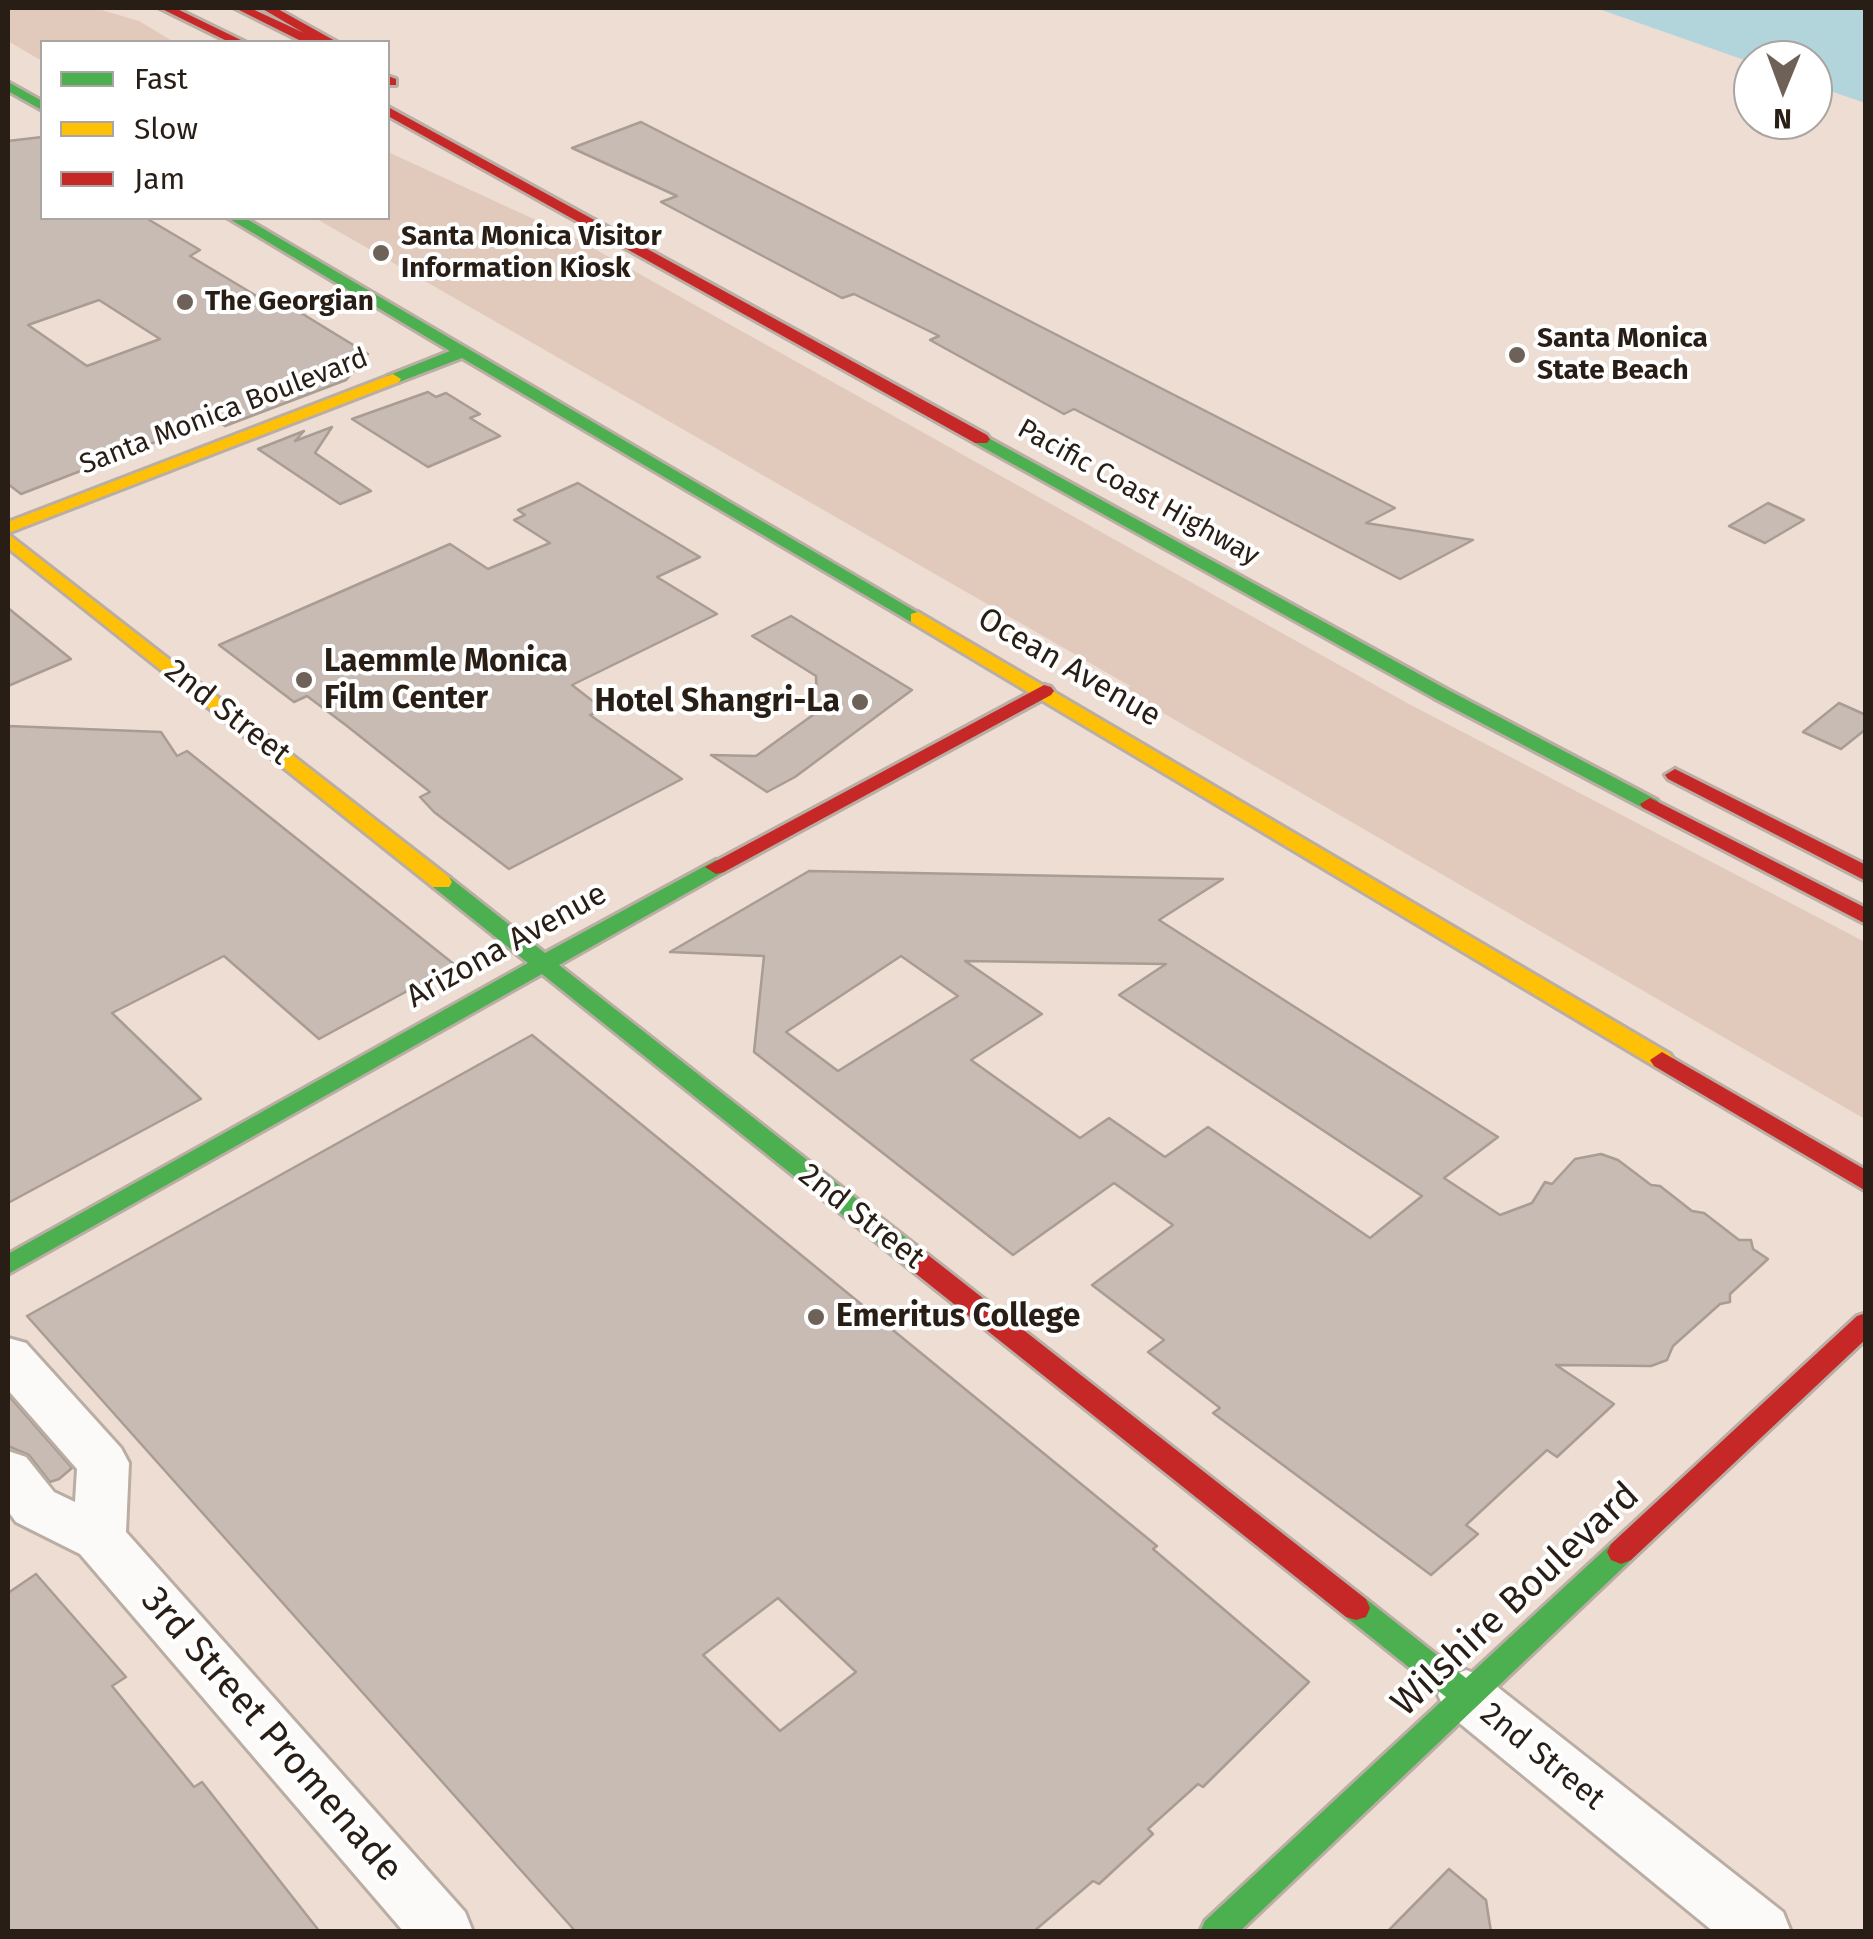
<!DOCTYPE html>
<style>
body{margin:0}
#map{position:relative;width:1873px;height:1939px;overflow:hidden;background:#edddd2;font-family:"Fira Sans",sans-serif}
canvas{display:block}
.frame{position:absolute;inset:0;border:10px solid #291e16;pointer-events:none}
.legend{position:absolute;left:40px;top:40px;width:350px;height:180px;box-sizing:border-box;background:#fff;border:2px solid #a9a5a2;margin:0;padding:12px 18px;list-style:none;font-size:30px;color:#291e16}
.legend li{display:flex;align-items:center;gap:20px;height:50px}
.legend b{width:50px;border:2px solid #a9a5a2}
.north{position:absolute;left:1733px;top:40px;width:100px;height:100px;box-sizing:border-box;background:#fff;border:2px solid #a9a5a2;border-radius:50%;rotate:181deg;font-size:28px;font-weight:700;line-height:40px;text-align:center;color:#291e16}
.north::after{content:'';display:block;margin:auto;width:35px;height:45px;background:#6e6158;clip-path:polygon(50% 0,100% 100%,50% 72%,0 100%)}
</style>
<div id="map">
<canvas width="1873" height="1939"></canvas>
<div class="frame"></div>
<ul class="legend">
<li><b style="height:12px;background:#4caf50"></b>Fast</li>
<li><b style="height:12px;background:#ffc107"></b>Slow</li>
<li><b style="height:12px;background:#c62828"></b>Jam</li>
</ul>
<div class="north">N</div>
</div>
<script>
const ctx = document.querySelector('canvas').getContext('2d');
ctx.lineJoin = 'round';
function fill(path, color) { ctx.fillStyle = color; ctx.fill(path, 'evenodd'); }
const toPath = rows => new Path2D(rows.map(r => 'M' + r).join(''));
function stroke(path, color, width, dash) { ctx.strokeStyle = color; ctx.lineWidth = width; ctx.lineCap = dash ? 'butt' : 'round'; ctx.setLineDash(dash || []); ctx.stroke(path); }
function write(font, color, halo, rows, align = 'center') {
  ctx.font = font + ' "Fira Sans",sans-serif'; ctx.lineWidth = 8; ctx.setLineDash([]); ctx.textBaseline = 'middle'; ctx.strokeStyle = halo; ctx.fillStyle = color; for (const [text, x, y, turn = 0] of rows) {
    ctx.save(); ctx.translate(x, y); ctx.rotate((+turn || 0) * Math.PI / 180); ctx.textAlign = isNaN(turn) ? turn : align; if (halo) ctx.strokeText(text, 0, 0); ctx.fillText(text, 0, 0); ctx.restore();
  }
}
fill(toPath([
 [8,8,95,8,139,21,174,42,42,42,42,61,8,41],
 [388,152,575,238,1409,704,1865,942,1865,1119,1125,691,1130,686,315,218,388,218]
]), '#e1cabb');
fill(toPath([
 [1596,8,1865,8,1865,103,1813,85,1813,60,1753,63]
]), '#b2d5dc');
const building = toPath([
 [641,122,1395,508,1366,523,1473,540,1400,579,1074,409,1064,414,930,340,939,336,854,294,842,298,661,202,677,196,572,148,641,122],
 [42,137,42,218,146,218,200,250,190,256,265,301,275,297,368,354,346,380,225,426,215,419,21,494,8,484,8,141,42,137],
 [99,300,160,339,87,366,28,325,99,300],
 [428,392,436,397,446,393,480,414,470,418,500,436,428,467,352,419,428,392],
 [332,427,315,453,371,491,340,504,258,449,304,431,295,441,332,427],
 [578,483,700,557,657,577,717,614,572,685,603,709,590,715,682,779,509,869,434,812,420,797,430,792,347,726,307,696,294,702,219,645,450,544,488,569,550,543,514,520,525,515,518,510,578,483],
 [1768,503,1804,520,1765,543,1729,526,1768,503],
 [8,608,71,659,8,686,8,608],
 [791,616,912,690,795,777,767,792,711,755,756,756,817,712,816,676,752,636,791,616],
 [1839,703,1866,715,1866,729,1841,749,1803,732,1839,703],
 [8,726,161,732,177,756,187,751,455,965,319,1039,224,956,112,1013,201,1099,8,1203,8,726],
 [809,871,1223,879,1159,920,1498,1137,1444,1178,1500,1215,1532,1203,1545,1182,1552,1184,1575,1159,1601,1154,1618,1160,1651,1185,1660,1186,1692,1211,1704,1213,1739,1240,1751,1240,1753,1249,1768,1259,1730,1294,1730,1302,1720,1304,1673,1346,1667,1360,1651,1366,1556,1365,1614,1404,1557,1457,1547,1450,1466,1525,1478,1534,1431,1575,1213,1413,1220,1408,1148,1352,1164,1340,1092,1285,1173,1225,1114,1183,1013,1255,754,1052,764,956,670,952,809,871],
 [901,956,958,996,838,1071,786,1032,901,956],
 [965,961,1166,964,1119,995,1422,1196,1370,1238,1208,1127,1165,1157,1109,1118,1080,1138,971,1060,1042,1014,965,961],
 [532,1035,1157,1546,1153,1549,1309,1682,1203,1787,1198,1784,1148,1829,1153,1834,1099,1884,1093,1881,1033,1932,576,1932,27,1316,532,1035],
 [778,1598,856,1672,780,1731,703,1655,778,1598],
 [8,1395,72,1468,59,1479,50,1482,29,1455,8,1446,8,1395],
 [36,1574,126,1677,112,1686,194,1787,202,1782,320,1932,8,1932,8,1593,36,1574],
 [1449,1869,1486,1900,1491,1932,1387,1932,1449,1869]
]);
fill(building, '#c8bbb3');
stroke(building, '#a89c93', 2.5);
const street = toPath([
 [8,1338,26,1343,121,1448,129,1463,126,1532,465,1912,473,1932,404,1932,80,1554,16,1522,8,1511,8,1451,26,1457,54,1492,75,1502,77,1469,8,1390,8,1338],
 [1466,1670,1486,1678,1783,1912,1791,1932,1714,1932,1446,1712,1438,1695,1446,1678,1466,1670]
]);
const fast = toPath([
 [8,82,42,101,42,110,8,91,8,82],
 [228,218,245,218,927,618,918,624,911,622,462,358,399,382,387,382,387,376,450,351,228,218],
 [981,434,1448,690,1657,800,1660,804,1650,810,1643,808,1434,698,975,443,975,435,981,434],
 [716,860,727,867,724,872,559,965,928,1255,932,1262,928,1269,910,1269,542,974,8,1274,8,1254,528,963,433,887,430,882,433,877,449,877,545,953,716,860],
 [1621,1540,1631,1544,1635,1552,1631,1560,1239,1932,1200,1932,1205,1921,1446,1697,1346,1617,1342,1608,1346,1599,1356,1596,1366,1599,1466,1678,1611,1544,1621,1540]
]);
const slow = toPath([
 [393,374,401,379,399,382,8,533,8,522,393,374],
 [8,534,449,877,452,882,449,887,433,887,8,548,8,534],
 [918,612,1670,1054,1674,1060,1662,1068,1654,1066,911,622,911,614,918,612]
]);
const jam = toPath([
 [160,8,175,8,245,42,229,42,160,8],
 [235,8,250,8,304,33,261,8,276,8,337,42,303,42,235,8],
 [388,76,396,79,396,85,388,85,388,76],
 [388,107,987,435,990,439,987,443,975,443,388,116,388,107],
 [1044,685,1051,687,1054,691,1051,695,724,872,716,874,705,867,1044,685],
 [1675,769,1866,865,1866,881,1668,779,1665,775,1675,769],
 [1650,798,1866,908,1866,924,1643,808,1640,804,1650,798],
 [1662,1052,1866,1170,1866,1191,1654,1066,1650,1060,1662,1052],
 [919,1253,928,1255,1366,1599,1370,1608,1366,1617,1356,1620,1346,1617,910,1269,906,1262,910,1255,919,1253],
 [1866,1313,1866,1339,1631,1560,1621,1564,1611,1560,1607,1552,1611,1544,1857,1316,1866,1313]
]);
stroke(street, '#baada4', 6);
stroke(fast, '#baada4', 6);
stroke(slow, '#baada4', 6);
stroke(jam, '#baada4', 6);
fill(street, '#fcfaf8');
fill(fast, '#4caf50');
fill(slow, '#ffc107');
fill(jam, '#c62828');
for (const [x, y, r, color] of [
 [381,253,10,"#6e6158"],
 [185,302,10,"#6e6158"],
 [1517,355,10,"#6e6158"],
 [304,680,10,"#6e6158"],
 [860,702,10,"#6e6158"],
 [816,1317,10,"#6e6158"]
]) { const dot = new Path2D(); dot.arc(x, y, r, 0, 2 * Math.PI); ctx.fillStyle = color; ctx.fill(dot); stroke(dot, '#fff', 4); }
write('bold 28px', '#291e16', '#fff', [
 ["Santa Monica Visitor",401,237],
 ["Information Kiosk",401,269],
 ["The Georgian",205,302],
 ["Santa Monica",1537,339],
 ["State Beach",1537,371]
], 'left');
write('28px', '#291e16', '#fff', [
 ["Santa Monica Boulevard",224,412,-21],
 ["Pacific Coast Highway",1138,493,29]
]);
write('bold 32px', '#291e16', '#fff', [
 ["Laemmle Monica",324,662],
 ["Film Center",324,699],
 ["Hotel Shangri-La",840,702,"right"],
 ["Emeritus College",836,1317]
], 'left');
write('32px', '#291e16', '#fff', [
 ["Ocean Avenue",1069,668,30],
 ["2nd Street",227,713,38],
 ["Arizona Avenue",507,946,-29],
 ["2nd Street",861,1217,38],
 ["2nd Street",1542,1757,39]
]);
write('38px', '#291e16', '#fff', [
 ["Wilshire Boulevard",1516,1600,-43],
 ["3rd Street Promenade",271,1735,49]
]);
</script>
